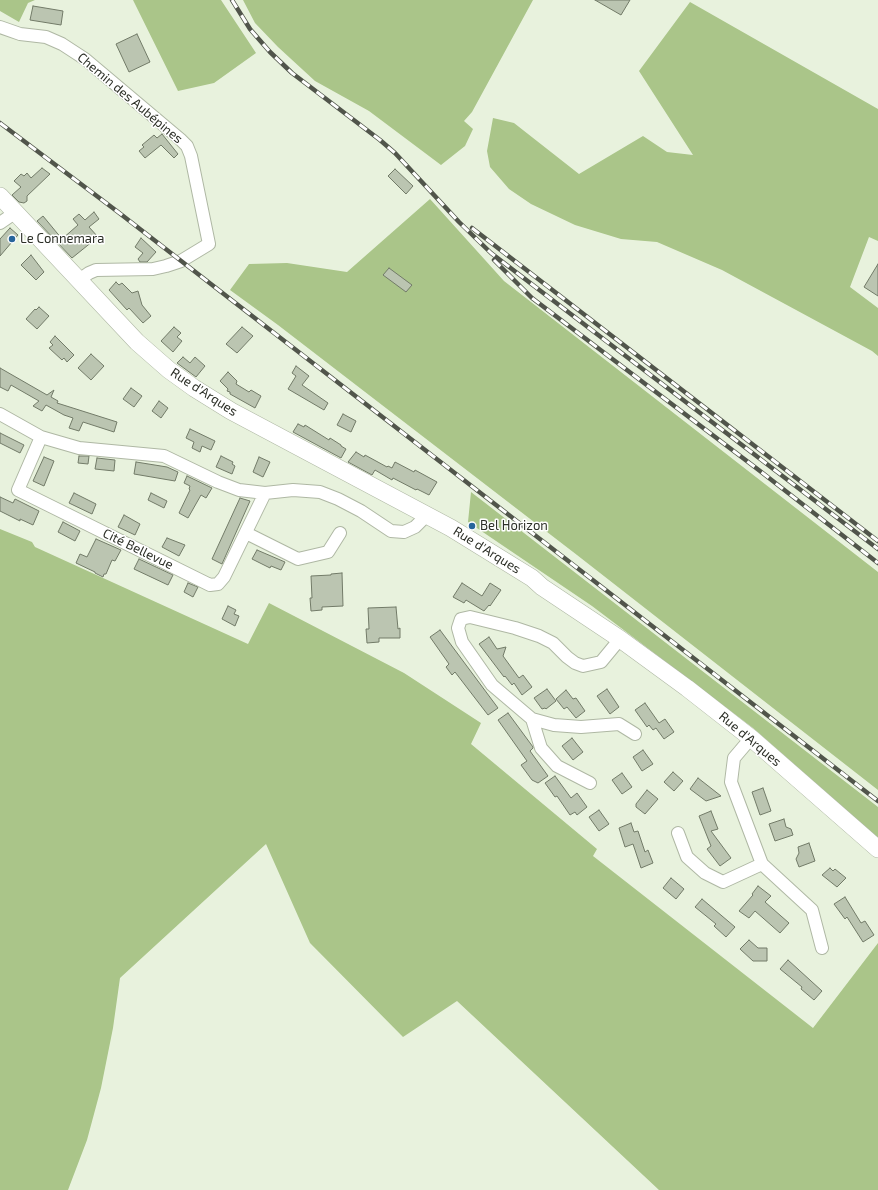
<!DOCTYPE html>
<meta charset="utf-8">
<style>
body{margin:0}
canvas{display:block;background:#e8f2dd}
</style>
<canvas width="878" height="1190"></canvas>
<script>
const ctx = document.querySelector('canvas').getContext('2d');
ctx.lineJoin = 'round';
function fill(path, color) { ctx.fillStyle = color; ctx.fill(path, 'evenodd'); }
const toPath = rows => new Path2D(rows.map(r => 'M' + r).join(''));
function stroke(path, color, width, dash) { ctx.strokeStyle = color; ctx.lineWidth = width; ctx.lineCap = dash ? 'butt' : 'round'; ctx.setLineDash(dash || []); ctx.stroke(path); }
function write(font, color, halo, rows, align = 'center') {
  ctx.font = font + ' "Exo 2",sans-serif'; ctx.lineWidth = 3; ctx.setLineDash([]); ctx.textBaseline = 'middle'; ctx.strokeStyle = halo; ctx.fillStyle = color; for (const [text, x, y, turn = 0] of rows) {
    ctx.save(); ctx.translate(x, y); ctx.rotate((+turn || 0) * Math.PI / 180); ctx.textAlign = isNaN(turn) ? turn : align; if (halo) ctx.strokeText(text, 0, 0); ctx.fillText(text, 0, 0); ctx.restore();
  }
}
fill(toPath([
 [0,0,35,0,28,3,19,22,0,11],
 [133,0,221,0,256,53,214,83,178,91],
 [243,0,533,0,472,112,464,121,473,129,465,146,441,165,369,111,315,81,278,47,255,23],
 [690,2,878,109,878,241,869,237,850,287,878,308,878,356,872,351,722,270,657,242,621,239,575,225,531,204,509,189,490,167,487,151,493,118,514,123,579,174,643,136,667,152,693,155,639,71],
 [430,199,504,281,878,572,878,790,577,555,278,325,230,290,249,264,287,263,347,272],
 [471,492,878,807,878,838,753,728,592,606,468,522],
 [0,529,32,542,35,547,248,644,269,603,404,673,481,723,471,744,597,849,593,856,813,1028,878,943,878,1190,659,1190,457,1001,403,1037,310,943,266,844,120,978,113,1028,101,1088,87,1140,68,1190,0,1190]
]), '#aac589');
const building = toPath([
 [595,0,630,0,621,15,595,0],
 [33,6,63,11,61,25,30,20,33,6],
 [137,34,150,62,129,72,116,44,137,34],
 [162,134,178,154,174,158,161,145,145,158,139,151,144,147,142,145,154,135,157,138,162,134],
 [42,168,50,174,27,196,27,201,24,203,19,202,12,195,21,187,14,181,21,174,24,176,27,173,31,178,42,168],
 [395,169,413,186,406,194,388,176,395,169],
 [94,212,99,219,89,227,98,237,72,258,37,221,43,216,62,239,78,225,73,219,79,214,85,220,94,212],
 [10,228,18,235,0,256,0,239,10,228],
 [141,238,156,252,147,262,140,262,138,259,143,253,135,247,141,238],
 [31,255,44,272,36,280,21,265,31,255],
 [878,264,878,296,864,287,878,264],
 [389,268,412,285,406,292,383,275,389,268],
 [116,282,119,285,122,283,132,293,138,291,142,305,151,316,143,323,129,308,127,310,109,290,116,282],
 [39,307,49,316,37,329,26,319,35,309,36,310,39,307],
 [174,327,181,333,177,337,182,341,173,352,161,341,174,327],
 [242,327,253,336,237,353,226,344,242,327],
 [55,336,74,355,67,362,64,358,62,360,49,348,53,345,50,342,55,336],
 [91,354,104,366,91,380,78,368,91,354],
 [183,357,190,363,195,357,205,366,196,377,177,363,183,357],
 [296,366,309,376,302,385,328,403,324,410,288,389,296,376,292,373,296,366],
 [0,368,47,395,54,390,51,397,58,401,57,403,117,422,114,432,83,422,79,431,69,428,73,418,64,415,46,405,42,411,33,406,39,401,11,385,8,391,0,387,0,368],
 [228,372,237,381,236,384,249,392,251,390,261,396,255,408,230,394,230,392,227,391,228,389,220,381,228,372],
 [131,388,142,396,134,407,123,399,131,388],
 [159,401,168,408,161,418,152,411,159,401],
 [343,414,356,421,351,432,337,425,343,414],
 [298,424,304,427,305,425,329,440,330,438,341,445,341,446,346,449,341,458,293,432,298,424],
 [190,429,215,441,211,450,202,446,200,452,192,448,194,442,186,438,190,429],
 [0,433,24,445,20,453,0,443,0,433],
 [356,452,364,457,365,455,387,467,388,466,392,468,395,462,414,472,415,470,437,482,429,495,417,489,416,490,393,478,392,480,375,470,372,475,348,462,356,452],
 [79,456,89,456,88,464,78,463,79,456],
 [221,456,233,462,232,464,235,466,232,474,216,467,221,456],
 [44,457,54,461,44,486,33,481,44,457],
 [259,457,270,462,263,477,253,472,259,457],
 [97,458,115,460,114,471,95,469,97,458],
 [136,462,167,467,178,472,175,481,134,474,136,462],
 [187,476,212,488,206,498,201,495,188,518,179,513,190,490,189,489,190,486,184,483,187,476],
 [74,493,96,504,92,514,69,503,74,493],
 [151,493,167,501,164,508,148,500,151,493],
 [0,497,13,503,15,499,39,511,33,525,20,519,20,521,0,511,0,497],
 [240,498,250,501,222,564,212,559,240,498],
 [124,515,140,524,135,535,118,527,124,515],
 [63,522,80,531,75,541,58,532,63,522],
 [167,538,185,545,179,556,162,547,167,538],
 [96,539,121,550,115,561,112,560,106,574,104,574,103,577,95,573,95,572,76,563,80,554,87,557,96,539],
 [257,550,285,562,281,570,271,566,270,568,252,559,257,550],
 [139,559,173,575,168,585,134,569,139,559],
 [342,573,343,606,322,607,322,610,311,611,310,598,312,598,311,576,331,575,331,574,342,573],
 [188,583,198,587,193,597,184,592,188,583],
 [462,583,482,596,490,583,501,590,490,606,489,605,484,611,466,600,464,603,453,597,462,583],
 [228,606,236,610,234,614,239,616,235,626,222,619,228,606],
 [396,607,398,629,400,628,400,638,379,638,379,642,367,643,366,629,369,629,368,608,396,607],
 [440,630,498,708,488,715,455,672,452,675,446,667,449,664,430,637,440,630],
 [489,637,497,649,506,647,503,656,519,678,523,675,532,687,522,695,514,683,512,685,505,676,504,677,479,644,489,637],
 [547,689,556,701,546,709,545,708,542,709,534,698,547,689],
 [607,689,619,707,610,714,597,696,607,689],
 [566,690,573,699,576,698,585,711,576,718,567,707,564,709,556,699,566,690],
 [645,703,659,723,665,719,674,732,664,739,656,728,653,730,649,725,647,727,635,710,645,703],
 [508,713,533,747,533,748,530,751,548,776,538,783,532,780,521,765,527,761,498,720,508,713],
 [572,738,583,752,573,760,562,746,572,738],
 [643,750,653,764,642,771,633,757,643,750],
 [673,772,683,781,674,791,664,782,673,772],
 [622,773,632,787,622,794,612,780,622,773],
 [555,776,571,798,577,793,587,807,577,815,575,812,570,815,557,796,555,797,545,783,555,776],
 [698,778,721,796,706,801,690,789,698,778],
 [763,788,771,811,760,815,752,792,763,788],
 [647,790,658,799,645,814,636,807,636,804,647,790],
 [599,810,609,824,599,831,589,817,599,810],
 [711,811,718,829,711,831,731,858,720,866,707,849,711,846,699,816,711,811],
 [784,819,786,827,791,829,793,835,775,841,769,824,784,819],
 [631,823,634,832,638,831,645,852,648,850,653,863,641,868,633,844,625,847,619,828,631,823],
 [809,843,815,861,799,867,796,859,799,853,798,847,809,843],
 [830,868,833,871,835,869,846,878,837,887,822,875,830,868],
 [671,878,684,889,676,899,663,888,671,878],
 [758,886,771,896,765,902,789,923,780,933,755,911,749,918,739,911,753,895,752,894,758,886],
 [845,897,861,923,865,921,874,935,863,942,847,917,845,919,834,904,845,897],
 [702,899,735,927,726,937,714,926,716,924,695,907,702,899],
 [749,940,758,948,767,948,767,961,753,961,740,949,749,940],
 [788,960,822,991,814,1000,801,989,802,987,780,969,788,960]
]);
fill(building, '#bbc5b1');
stroke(building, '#727b68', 1);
const minor = toPath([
 [0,27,20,34,46,37,62,44,85,59,180,139,187,146,191,156,209,244,181,261,166,266,153,269,96,270,89,273,79,280],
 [0,223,16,212],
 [0,414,41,437,79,448,164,456,218,482,239,490,265,493,293,490,320,492,338,499,361,511,391,531,404,532,415,527,427,515],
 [41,437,18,490,210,585,218,584,224,577,265,493],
 [246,533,298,559,328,552,340,533],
 [620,639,601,662,583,666,575,663,567,657,553,643,539,636,515,628,470,617,461,619,458,628,462,642,492,685,532,719,554,725,581,727,619,724,635,734],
 [532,719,541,748,557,766,590,783],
 [751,738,734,758,731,782,762,864,812,910,822,948],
 [678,833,687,857,705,873,723,882,762,864]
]);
const secondary = toPath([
 [0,196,137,342,169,370,194,388,231,411,451,528,532,578,542,587,620,639,687,688,751,738,878,849]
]);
stroke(minor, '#afb8a4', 14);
stroke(secondary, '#afb8a4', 18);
stroke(minor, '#fff', 12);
stroke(secondary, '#fff', 17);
const rail = toPath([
 [232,0,250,29,270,52,292,73,380,140,395,153,459,222,491,253,878,549],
 [0,123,118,212,878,801],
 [472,228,878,541],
 [494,260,532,298,760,471,878,563]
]);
stroke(rail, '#51554b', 4.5);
stroke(rail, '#fff', 3, [9]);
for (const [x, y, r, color] of [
 [12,239,4,"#27649b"],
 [472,526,4,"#27649b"]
]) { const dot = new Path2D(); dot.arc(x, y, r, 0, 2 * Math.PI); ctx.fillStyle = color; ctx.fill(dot); stroke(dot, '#fff', 1.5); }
write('13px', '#2c2f27', '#fff', [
 ["Chemin des Aubépines",130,98,40],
 ["Rue d'Arques",204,392,33],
 ["Cité Bellevue",138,549,26],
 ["Rue d'Arques",487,550,32],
 ["Rue d'Arques",750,739,40]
]);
write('13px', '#2c2f27', '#fff', [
 ["Le Connemara",20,239],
 ["Bel Horizon",480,526]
], 'left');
</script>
